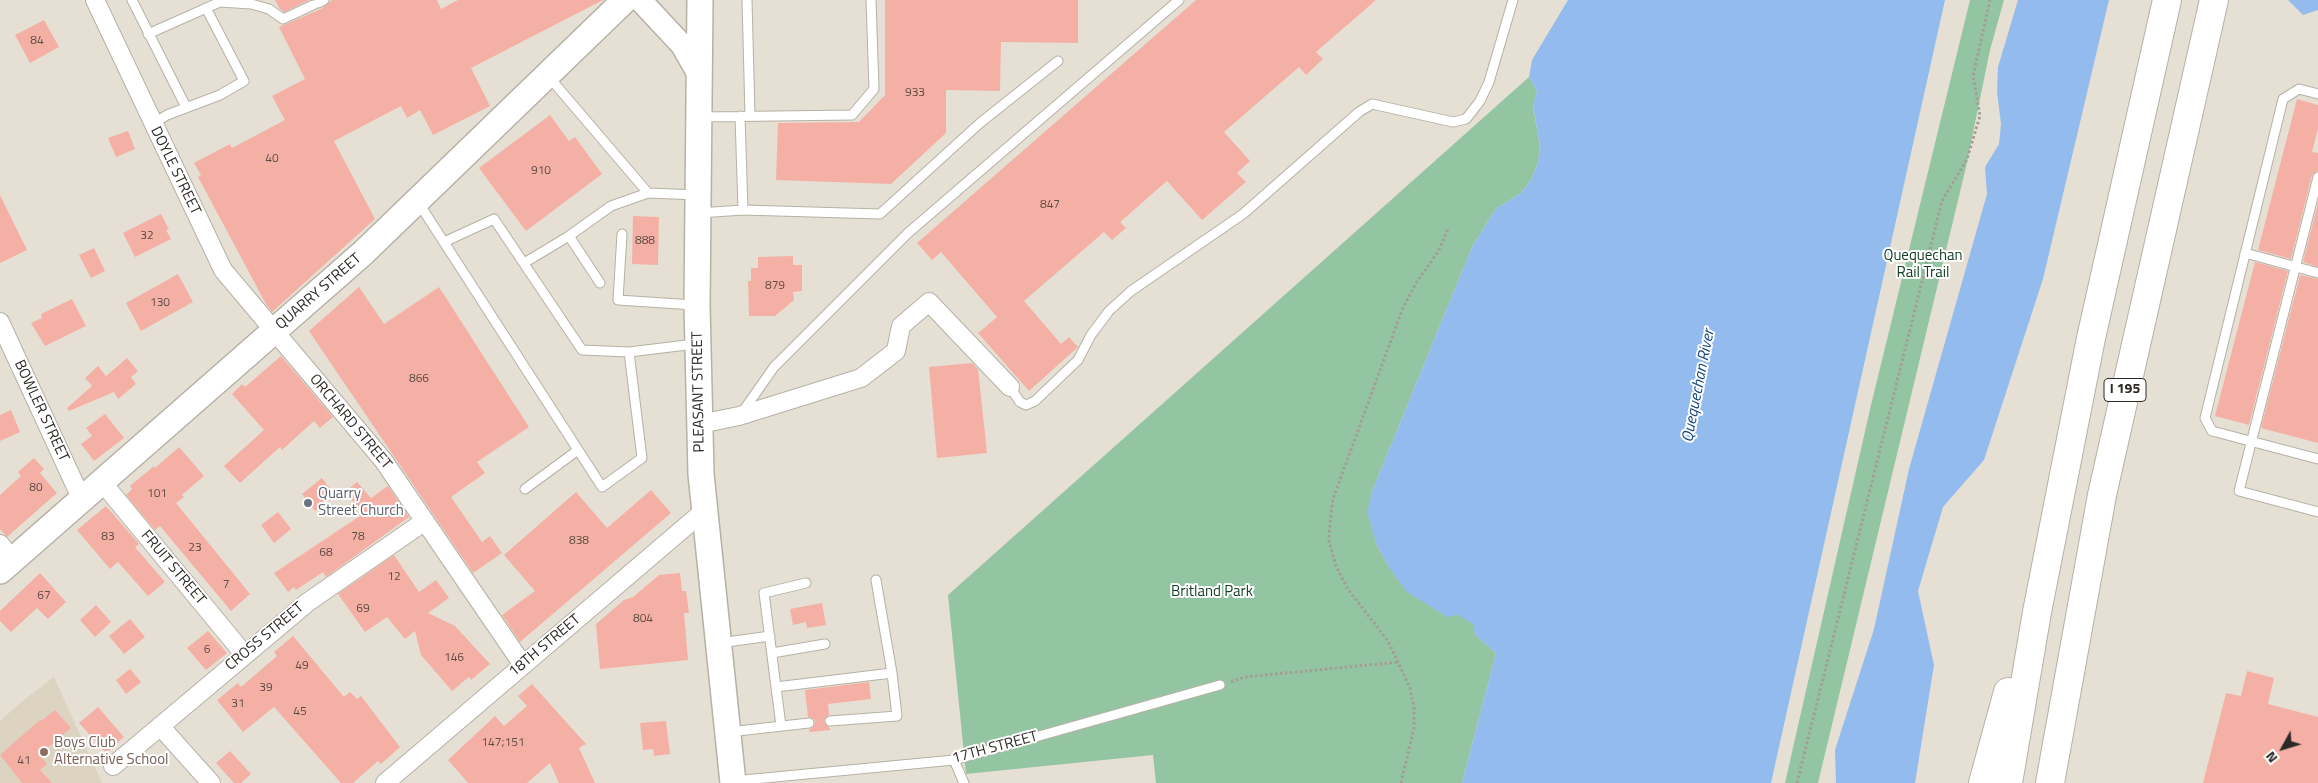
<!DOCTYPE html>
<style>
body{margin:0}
#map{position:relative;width:2318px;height:783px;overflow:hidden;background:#e6e0d4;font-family:"Titillium Web",sans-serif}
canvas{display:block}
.north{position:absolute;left:2258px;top:723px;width:50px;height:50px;-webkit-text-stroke:4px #fff;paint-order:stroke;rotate:231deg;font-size:14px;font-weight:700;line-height:20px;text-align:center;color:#2d2a26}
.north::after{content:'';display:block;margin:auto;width:18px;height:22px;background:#2d2a26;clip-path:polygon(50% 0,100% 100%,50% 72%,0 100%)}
</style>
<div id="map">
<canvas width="2318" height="783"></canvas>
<div class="north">N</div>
</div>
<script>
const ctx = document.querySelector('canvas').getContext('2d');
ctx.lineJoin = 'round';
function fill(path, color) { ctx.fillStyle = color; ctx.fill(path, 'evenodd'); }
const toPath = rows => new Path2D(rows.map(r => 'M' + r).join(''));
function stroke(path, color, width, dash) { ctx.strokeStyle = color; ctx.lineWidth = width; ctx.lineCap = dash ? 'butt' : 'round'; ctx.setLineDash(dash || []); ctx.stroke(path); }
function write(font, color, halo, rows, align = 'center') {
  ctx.font = font + ' "Titillium Web",sans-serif'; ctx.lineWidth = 4; ctx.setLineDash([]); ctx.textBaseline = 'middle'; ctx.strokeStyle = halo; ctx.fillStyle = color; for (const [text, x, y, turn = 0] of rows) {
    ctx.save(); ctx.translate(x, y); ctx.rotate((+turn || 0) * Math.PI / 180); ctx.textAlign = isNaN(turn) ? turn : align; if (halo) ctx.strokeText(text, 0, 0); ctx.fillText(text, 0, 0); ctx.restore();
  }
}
fill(toPath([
 [54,677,102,783,0,783,0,721,20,703]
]), '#dcd4c1');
fill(toPath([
 [1970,0,2004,0,1990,50,1966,167,1818,783,1785,783,1871,405],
 [1529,77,1537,91,1533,106,1540,146,1538,163,1531,180,1521,193,1496,209,1473,245,1373,489,1368,513,1377,545,1388,566,1474,624,1475,635,1496,653,1462,783,1156,783,1153,755,966,774,948,595]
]), '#94c5a2');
fill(toPath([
 [1568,0,1945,0,1771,783,1462,783,1496,653,1475,635,1473,624,1458,615,1447,617,1406,591,1388,566,1377,545,1367,513,1373,489,1473,245,1496,209,1521,193,1531,180,1538,163,1540,146,1533,105,1537,91,1529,77,1532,60],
 [2018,0,2109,0,2043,279,1984,460,1943,507,1918,591,1934,665,1915,783,1836,783,1835,750,1874,629,1909,469,1987,194,1985,167,1999,144,2001,124,1997,92,1998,67],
 [2288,0,2318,0,2318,10,2303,15]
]), '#94bbed');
fill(toPath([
 [275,0,309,0,284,12,279,8],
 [332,0,437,0,441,9,458,0,603,0,471,68,490,106,433,135,420,110,407,118,401,106,334,141,375,219,272,312,266,304,198,177,201,175,194,163,230,144,232,148,285,120,272,96,305,79,279,27,321,9],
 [885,0,1078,0,1078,43,1001,42,1000,91,946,90,946,133,891,184,776,180,778,123,859,122,885,95],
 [1196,0,1376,0,1316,52,1323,59,1306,75,1299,67,1224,132,1250,161,1237,173,1246,182,1202,220,1167,181,1120,222,1126,228,1112,240,1104,232,1024,301,1061,344,1069,337,1078,347,1029,391,978,333,997,317,941,252,932,260,917,243],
 [44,20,59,47,30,63,15,35],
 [2297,99,2318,105,2318,128,2312,152,2318,153,2318,171,2312,175,2291,259,2258,250],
 [550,115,569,141,575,137,602,174,526,231,479,168],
 [128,131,135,149,116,157,108,138],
 [0,195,27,250,0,263],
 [2318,203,2318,267,2303,262],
 [161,214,169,229,166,230,171,239,135,257,123,233],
 [633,216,659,217,658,265,632,264],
 [94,248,105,271,91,278,79,255],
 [793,256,793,265,802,265,802,291,793,292,794,300,775,316,749,316,748,281,751,281,751,268,758,268,758,257],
 [2255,262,2288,271,2249,425,2215,416],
 [178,274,193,302,141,331,126,303],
 [2300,275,2318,279,2318,443,2261,428],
 [359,287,384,324,439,287,529,427,477,462,485,473,451,497,482,542,490,536,502,553,473,573,309,331],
 [72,299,86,326,45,346,31,323,42,318,41,314],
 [281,356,333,417,320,428,314,421,282,450,280,447,240,483,224,466,264,430,232,394,242,384,245,387],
 [127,358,138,371,131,377,136,384,118,399,114,392,69,411,67,408,92,386,85,378,98,366,106,376],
 [972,363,978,369,987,453,937,458,929,367],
 [11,410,20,432,0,441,0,415],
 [105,414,124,438,94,461,81,444,92,436,86,428],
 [179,447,204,476,182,495,184,497,176,503,250,594,231,611,160,526,155,530,126,495,132,489,130,486,154,466,155,468],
 [34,458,44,469,40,473,57,493,7,537,0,529,0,495,21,476,18,472],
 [322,478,335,496,315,511,302,494],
 [357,482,371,498,388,486,409,517,326,577,323,572,296,590,294,587,288,592,274,573,363,514,345,492],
 [651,490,671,513,520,642,502,615,535,591,504,555,576,492,607,528],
 [106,506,139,544,135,547,165,582,148,596,118,562,110,569,77,530],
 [278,512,291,529,274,543,261,525],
 [394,555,419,592,436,580,449,598,428,613,455,626,490,664,471,680,469,677,452,691,421,655,415,631,405,639,387,617,365,632,338,594],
 [40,573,66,602,48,619,37,608,11,632,0,621,0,611],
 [680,573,682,591,686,591,689,613,684,613,688,660,600,669,596,624,624,600,633,597,659,575],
 [822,603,826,625,807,628,806,622,793,625,790,609],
 [96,605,111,622,95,637,80,620],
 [130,619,145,637,124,654,109,636],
 [208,631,227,653,206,670,187,648],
 [293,636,344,697,350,692,357,699,361,696,400,747,381,764,378,761,353,783,341,783,274,707,243,732,217,700,238,683,241,687,277,656,274,652],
 [130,669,141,682,126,694,116,680],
 [2247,671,2274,678,2268,704,2318,717,2318,783,2203,783,2226,693,2241,696],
 [869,682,871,699,828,704,829,715,825,718,824,722,831,730,810,732,809,729,813,728,815,723,814,719,808,717,805,690],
 [532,684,586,744,579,748,595,783,559,783,550,763,527,783,468,783,448,760,495,716,504,726,527,706,518,696],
 [98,707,124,737,106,753,79,723],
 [55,710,71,728,39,755,47,764,40,770,52,783,22,783,0,755,40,720,41,721],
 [666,721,670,754,654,756,653,749,643,750,640,723],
 [230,751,251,774,241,783,234,783,216,763]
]), '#f4b0a5');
const service = toPath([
 [132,0,186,107],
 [747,0,750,116],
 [318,3,324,0],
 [148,34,220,2,251,4,269,9,283,19,313,5],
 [549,77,648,193,698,195],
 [2318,94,2299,89,2283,99,2205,418,2212,431,2318,459],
 [740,116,743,210,880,214,980,123,1058,61],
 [701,117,852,115,874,89,871,0],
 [153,124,167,115,220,95,244,81,206,8],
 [2318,177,2239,491,2318,512],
 [418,202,602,487,642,458,629,352,695,344],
 [699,213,743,210],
 [622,234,618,300,694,305],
 [569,236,611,206,648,193],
 [444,242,494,219,582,350,629,352],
 [2245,253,2318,273],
 [524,263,569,236,600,283],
 [1010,387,1020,402,1026,405,1035,401,1078,360,1091,335,1109,311,1131,291,1243,214,1359,112,1372,104,1453,122,1466,119,1480,101,1489,82,1513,0],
 [741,414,774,367,908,233,1179,0],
 [525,489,578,450],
 [876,580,892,673],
 [720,643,770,636],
 [772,653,825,644],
 [776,687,764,593,806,583],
 [781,726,776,687,892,673,897,716,830,721],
 [729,732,809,723],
 [954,760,964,783],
 [733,781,954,760,1220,685]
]);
const minor = toPath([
 [95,0,223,270,383,460,523,665],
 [0,322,82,500],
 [700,424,739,416,861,378,896,351,901,326,929,302,1010,387],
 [102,482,244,654],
 [0,544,12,560],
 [160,726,211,783],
 [113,766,308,602,425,521],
 [385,783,705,510]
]);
const tertiary = toPath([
 [640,0,682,45,698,73]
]);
const secondary = toPath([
 [700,0,697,305,701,474,733,783],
 [0,571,363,253,625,0]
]);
const motorway = toPath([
 [1983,783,2008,692],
 [2008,783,2037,612,2091,338,2167,0],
 [2050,783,2102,495,2214,0]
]);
stroke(service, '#b6b1a5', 11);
stroke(minor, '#b6b1a5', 20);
stroke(tertiary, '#b6b1a5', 25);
stroke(secondary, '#b6b1a5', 28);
stroke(motorway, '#b6b1a5', 30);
stroke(toPath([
 [1231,682,1245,677,1399,662],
 [1401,783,1414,728,1414,707,1410,688,1388,641,1347,588,1336,566,1329,541,1330,523,1333,499,1402,310,1416,283,1438,252,1448,229],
 [1797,783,1942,201,1967,159,1980,116,1973,76,1990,0]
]), '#a29e94', 3, [2.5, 2.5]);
stroke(service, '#fff', 9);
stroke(minor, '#fff', 18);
stroke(tertiary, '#fff', 22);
stroke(secondary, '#fff', 25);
stroke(motorway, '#fff', 28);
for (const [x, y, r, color] of [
 [308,503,5,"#6b7280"],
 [44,752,5,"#8d6e63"]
]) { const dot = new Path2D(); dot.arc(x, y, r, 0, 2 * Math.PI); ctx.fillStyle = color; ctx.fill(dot); stroke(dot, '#fff', 2); }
write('12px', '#5f4c46', null, [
 ["84",37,41],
 ["933",915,93],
 ["40",272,159],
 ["910",541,171],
 ["847",1050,205],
 ["32",147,236],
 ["888",645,241],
 ["879",775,286],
 ["130",160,303],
 ["866",419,379],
 ["80",36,488],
 ["101",157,494],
 ["83",108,537],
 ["78",358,537],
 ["838",579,541],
 ["23",195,548],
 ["68",326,553],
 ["12",394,577],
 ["7",226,585],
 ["67",44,596],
 ["69",363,609],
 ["804",643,619],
 ["6",207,650],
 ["146",454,658],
 ["49",302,666],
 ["39",266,688],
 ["31",238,704],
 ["45",300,712],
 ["147;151",503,743],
 ["41",24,761]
]);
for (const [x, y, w] of [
 [2125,390,42]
]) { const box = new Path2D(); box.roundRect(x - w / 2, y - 11.5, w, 23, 4); ctx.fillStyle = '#fff'; ctx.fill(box); stroke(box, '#2d2a26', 1); }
write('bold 14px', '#2d2a26', null, [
 ["I 195",2125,390]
]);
write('15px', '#2d2a26', '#fff', [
 ["DOYLE STREET",175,171,64],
 ["QUARRY STREET",319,292,-41],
 ["PLEASANT STREET",699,392,-91],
 ["BOWLER STREET",41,411,65],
 ["ORCHARD STREET",350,422,50],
 ["FRUIT STREET",173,568,50],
 ["CROSS STREET",265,637,-40],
 ["18TH STREET",545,646,-40],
 ["17TH STREET",995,748,-15]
]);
write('15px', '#113d22', '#fff', [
 ["Quequechan",1923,256],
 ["Rail Trail",1923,273],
 ["Britland Park",1212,592]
]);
write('15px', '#5b616d', '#fff', [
 ["Quarry",318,494],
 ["Street Church",318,511]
], 'left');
write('15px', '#785e54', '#fff', [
 ["Boys Club",54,743],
 ["Alternative School",54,760]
], 'left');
write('italic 16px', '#11457f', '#fff', [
 ["Quequechan River",1699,386,-79]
]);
</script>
